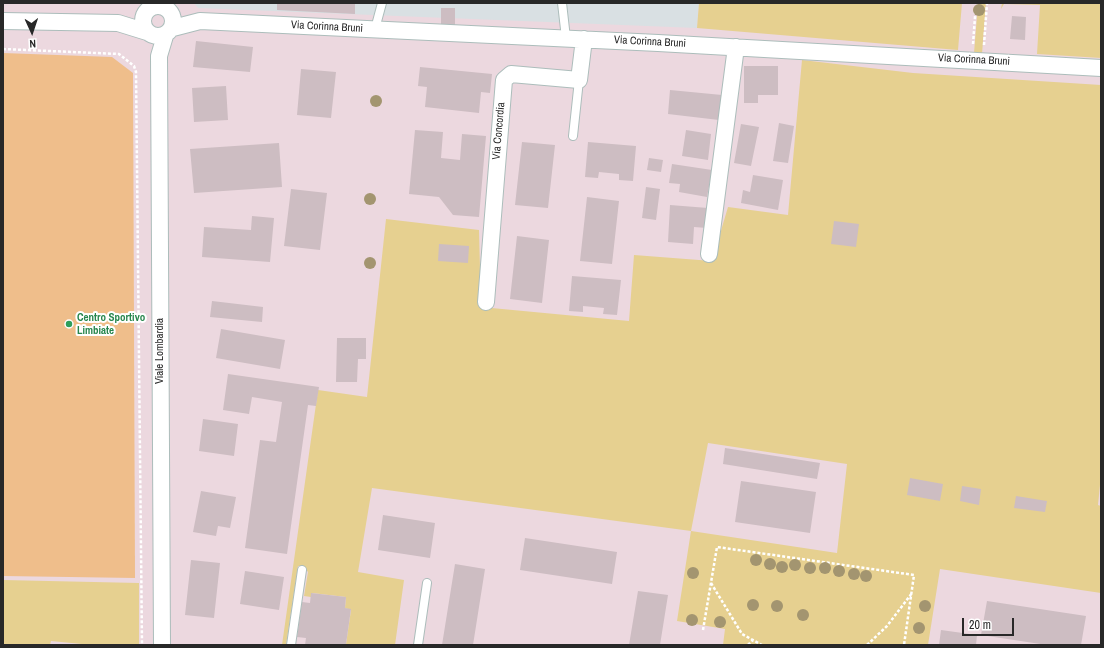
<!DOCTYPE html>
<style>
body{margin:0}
#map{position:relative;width:1104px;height:648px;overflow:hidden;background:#ecd8df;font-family:"Archivo Narrow",sans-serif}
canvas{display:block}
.frame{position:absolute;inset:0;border:4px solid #282828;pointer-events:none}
.north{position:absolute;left:12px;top:12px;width:40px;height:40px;-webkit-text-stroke:3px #fff;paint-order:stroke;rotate:177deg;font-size:11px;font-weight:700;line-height:16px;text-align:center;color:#282828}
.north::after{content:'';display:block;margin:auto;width:14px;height:18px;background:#282828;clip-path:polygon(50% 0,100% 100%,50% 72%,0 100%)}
.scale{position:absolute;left:962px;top:618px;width:52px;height:18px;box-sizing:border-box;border:2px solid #282828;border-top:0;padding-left:5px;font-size:12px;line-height:14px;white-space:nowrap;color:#282828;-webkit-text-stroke:3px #fff;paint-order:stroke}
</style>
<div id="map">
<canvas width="1104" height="648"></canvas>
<div class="frame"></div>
<div class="north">N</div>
<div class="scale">20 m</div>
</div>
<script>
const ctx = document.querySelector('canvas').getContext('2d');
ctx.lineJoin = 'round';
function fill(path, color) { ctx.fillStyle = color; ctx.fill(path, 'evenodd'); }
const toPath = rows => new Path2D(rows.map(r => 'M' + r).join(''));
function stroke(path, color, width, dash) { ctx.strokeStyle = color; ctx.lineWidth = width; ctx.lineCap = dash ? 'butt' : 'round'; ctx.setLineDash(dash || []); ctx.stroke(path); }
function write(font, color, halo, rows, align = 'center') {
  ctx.font = font + ' "Archivo Narrow",sans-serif'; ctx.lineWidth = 4; ctx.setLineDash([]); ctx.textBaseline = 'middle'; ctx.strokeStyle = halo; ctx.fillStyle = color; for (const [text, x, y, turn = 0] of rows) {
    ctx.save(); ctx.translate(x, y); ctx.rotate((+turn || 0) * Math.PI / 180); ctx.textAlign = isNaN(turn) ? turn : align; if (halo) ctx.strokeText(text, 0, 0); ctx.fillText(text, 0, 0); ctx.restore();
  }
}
fill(toPath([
 [194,3,699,3,697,28,198,8]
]), '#d9e0e3');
fill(toPath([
 [699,3,962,3,958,50,697,28],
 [978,3,986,3,982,54,974,53],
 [1002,3,1101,3,1101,58,1037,54,1040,5,1004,4,1001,9],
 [802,60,913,73,1101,85,1101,475,1098,505,1101,506,1101,593,940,569,928,645,723,645,725,629,677,621,691,531,372,488,358,572,404,580,395,645,339,645,346,644,351,610,345,608,346,597,312,593,311,597,304,596,308,572,304,567,298,566,286,645,282,645,318,390,367,397,386,219,479,230,481,307,629,321,634,255,712,261,728,207,788,215],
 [708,443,847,464,837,553,691,531],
 [3,580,139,583,139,645,92,645,51,641,50,645,3,645]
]), '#e6d090');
fill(toPath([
 [3,53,112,57,133,73,135,578,3,576]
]), '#efbe8b');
fill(toPath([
 [277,3,355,3,355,14,277,10],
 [441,8,455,8,455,25,441,25],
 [1012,16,1026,17,1025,40,1010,39],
 [196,41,253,47,250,72,193,67],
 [744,66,778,66,778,95,758,95,758,103,744,103],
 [420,67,492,74,490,93,481,92,479,113,425,107,427,87,418,86],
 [301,69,336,72,331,118,297,115],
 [226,86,228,120,194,122,192,88],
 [670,90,722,95,719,120,668,114],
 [779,123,794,126,788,163,773,161],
 [741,124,759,127,751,166,734,163],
 [415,130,443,132,441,158,460,160,462,134,486,136,479,217,453,215,439,197,409,194],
 [686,130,711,134,708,160,682,156],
 [522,142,555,145,548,208,515,205],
 [588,142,636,146,633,181,619,180,619,174,599,172,598,178,585,177],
 [279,143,282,187,194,193,190,149],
 [649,158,663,160,661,172,647,170],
 [672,164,712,170,707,197,679,192,680,184,669,183],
 [753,175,783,180,778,210,741,203,743,190,750,192],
 [646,187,660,189,656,220,642,218],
 [291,189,327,193,320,250,284,246],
 [587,197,619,201,612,264,580,261],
 [670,205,708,208,707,228,694,227,693,244,668,242],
 [252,216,274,218,270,262,202,257,204,227,251,230],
 [834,221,859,224,856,247,831,244],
 [517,236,549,240,542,303,510,299],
 [439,244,469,246,468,263,438,261],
 [572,276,621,280,617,315,603,314,604,308,583,306,583,312,569,311],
 [212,301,263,307,262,322,210,317],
 [221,329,285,340,280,369,216,358],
 [337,338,366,338,366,359,358,359,357,382,336,382],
 [228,374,319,387,316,406,308,405,287,554,245,548,260,440,276,442,282,402,252,397,249,414,223,410],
 [203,419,238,424,234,456,199,451],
 [725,448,820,463,817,479,723,464],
 [910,478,943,484,940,501,907,495],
 [741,481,816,492,810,533,735,522],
 [962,486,981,489,979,505,960,501],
 [201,491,236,497,230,528,218,526,216,536,193,532],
 [1016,496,1047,501,1045,512,1014,508],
 [383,515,435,523,430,558,378,550],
 [525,538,617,552,612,584,520,570],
 [191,560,220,563,214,618,185,615],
 [455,564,485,569,473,645,442,645],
 [245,571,284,577,279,610,240,604],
 [638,591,668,595,660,645,629,645],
 [311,593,346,597,345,608,351,609,346,644,305,645,306,638,297,637,302,602,310,603],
 [987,601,1086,616,1081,645,1047,645,981,635],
 [941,630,977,635,976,645,939,645]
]), '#cdbdc2');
const service = toPath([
 [562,3,566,38],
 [375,29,382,3],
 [573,136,579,80],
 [291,645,302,570],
 [418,645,427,583]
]);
const minor = toPath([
 '143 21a15 15 0 1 1 30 0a15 15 0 1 1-30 0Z',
 [3,21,118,23,147,32],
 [173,28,200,21,658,43,1101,68],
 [709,254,736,47],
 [486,302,504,80,511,74,579,80,584,39],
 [162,645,159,56,165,36]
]);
stroke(service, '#acbdbb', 10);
stroke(minor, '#acbdbb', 18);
stroke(toPath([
 [973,44,976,3],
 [984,45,987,3],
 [3,49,119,54,134,66,136,72,142,645],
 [711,583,742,634,762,645],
 [703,630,717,547,914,575,904,645],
 [748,645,753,640],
 [867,645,887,626,912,593]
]), '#fff', 2.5, [3, 2]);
stroke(service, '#fff', 8);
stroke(minor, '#fff', 16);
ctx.fillStyle = '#a39570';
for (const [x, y] of [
 [979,10],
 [376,101],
 [370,199],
 [370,263],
 [756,560],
 [770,564],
 [795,565],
 [782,567],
 [810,568],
 [825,568],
 [839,571],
 [693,573],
 [854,574],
 [866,576],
 [753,605],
 [777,606],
 [925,606],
 [803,615],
 [692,620],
 [720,622],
 [919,628]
]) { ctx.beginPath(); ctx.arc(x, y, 6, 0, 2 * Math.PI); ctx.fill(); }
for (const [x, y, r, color] of [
 [69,324,4,"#2e9e5b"]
]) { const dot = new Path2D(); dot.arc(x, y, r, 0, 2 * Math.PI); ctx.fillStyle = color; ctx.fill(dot); stroke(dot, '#fff', 1.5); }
write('11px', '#282828', '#fff', [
 ["Via Corinna Bruni",327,27,3],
 ["Via Corinna Bruni",650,42,3],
 ["Via Corinna Bruni",974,60,3],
 ["Via Concordia",499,131,-85],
 ["Viale Lombardia",160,351,-90]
]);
write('bold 11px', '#27864d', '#fff', [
 ["Centro Sportivo",77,318],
 ["Limbiate",77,331]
], 'left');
</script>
